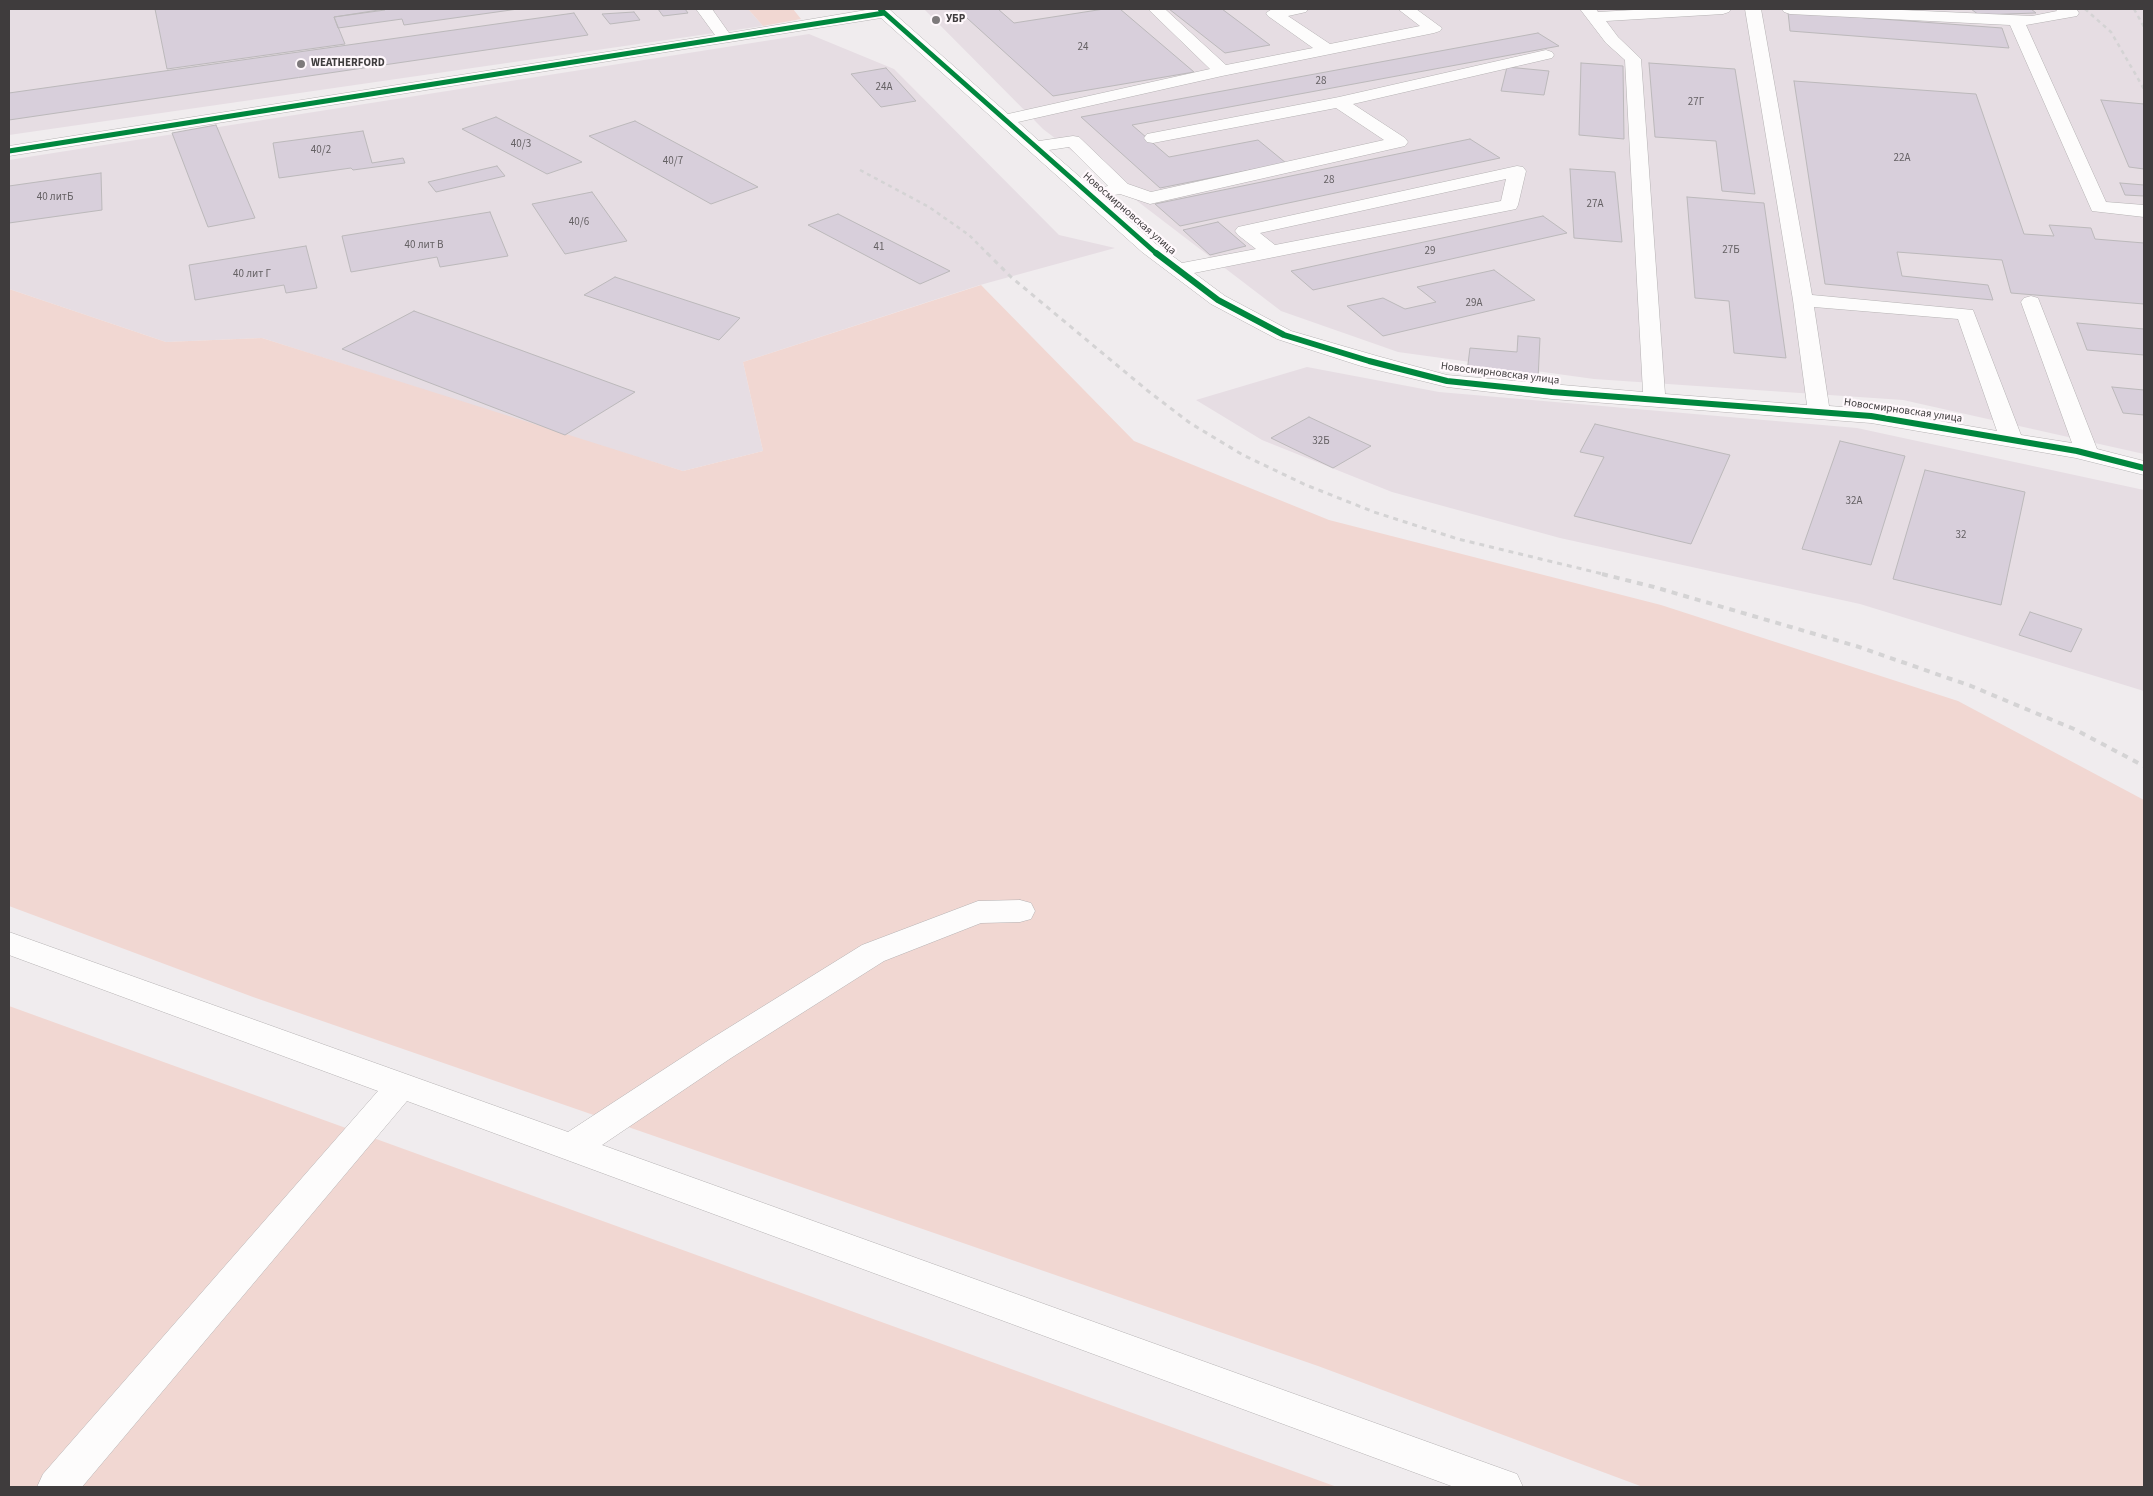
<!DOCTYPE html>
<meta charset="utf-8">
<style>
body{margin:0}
#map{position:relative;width:2153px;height:1496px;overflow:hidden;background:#f0ecee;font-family:"Source Sans 3",sans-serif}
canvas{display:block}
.frame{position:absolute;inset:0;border:10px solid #3f3c3d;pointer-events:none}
</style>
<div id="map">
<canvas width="2153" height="1496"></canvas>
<div class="frame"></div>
</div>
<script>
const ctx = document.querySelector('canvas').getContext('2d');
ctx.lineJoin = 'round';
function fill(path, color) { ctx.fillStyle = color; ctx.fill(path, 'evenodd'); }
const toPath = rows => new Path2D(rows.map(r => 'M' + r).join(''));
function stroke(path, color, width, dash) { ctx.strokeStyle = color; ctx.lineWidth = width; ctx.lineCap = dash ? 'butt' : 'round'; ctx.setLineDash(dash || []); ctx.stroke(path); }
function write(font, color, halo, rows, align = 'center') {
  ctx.font = font + ' "Source Sans 3",sans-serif'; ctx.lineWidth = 4.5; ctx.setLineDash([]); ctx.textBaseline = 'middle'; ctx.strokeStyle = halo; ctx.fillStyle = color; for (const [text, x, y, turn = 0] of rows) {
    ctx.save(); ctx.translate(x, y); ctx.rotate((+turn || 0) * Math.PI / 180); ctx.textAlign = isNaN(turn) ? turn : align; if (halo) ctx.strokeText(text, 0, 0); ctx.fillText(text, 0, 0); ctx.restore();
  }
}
fill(toPath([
 [9,9,748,9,763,26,9,135],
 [924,9,2144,9,2144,454,1903,400,1594,379,1398,352,1281,311,1043,129],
 [809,34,894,69,1059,235,1115,248,980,285,743,362,763,451,683,471,565,435,262,338,166,342,9,289,9,160],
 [1307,367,1439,392,1857,428,2144,490,2144,691,1860,604,1560,538,1392,492,1262,440,1196,400]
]), '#e6dde3');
fill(toPath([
 [748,9,793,9,801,19,763,26],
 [981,285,1134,441,1329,520,1661,605,1958,701,2144,800,2144,1487,1643,1487,1318,1366,253,997,9,906,9,289,166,342,262,338,683,471,763,451,743,362],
 [9,1006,1337,1487,9,1487]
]), '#f1d7d2');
const building = toPath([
 [155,9,385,9,385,10,334,17,345,44,167,69,155,9],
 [385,9,518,9,404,25,402,19,338,28,334,17,385,9],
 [658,9,685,9,688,13,663,16,658,9],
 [957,9,998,9,1014,23,1104,9,1120,9,1194,72,1053,96,957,9],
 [1169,9,1226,9,1222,9,1270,45,1225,53,1169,9],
 [1971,9,2031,9,2036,13,1979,15,1971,9],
 [634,12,640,20,610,24,602,14,634,12],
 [1788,12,2002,28,2009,48,1790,31,1788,12],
 [574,13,588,35,9,120,9,93,574,13],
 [1538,33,1559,46,1132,125,1169,157,1258,140,1286,163,1160,188,1081,117,1538,33],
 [1581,63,1623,66,1624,139,1579,135,1581,63],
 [1649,63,1735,69,1755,194,1722,191,1716,141,1655,137,1649,63],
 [1507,67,1549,71,1544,95,1501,91,1507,67],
 [886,68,916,101,881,107,851,74,886,68],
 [1794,81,1976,94,2024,234,2054,236,2049,225,2091,228,2095,239,2144,243,2144,304,2011,293,2002,260,1897,252,1902,276,1988,285,1993,300,1825,284,1794,81],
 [2101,100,2144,104,2144,169,2129,167,2101,100],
 [496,117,582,162,547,174,462,129,496,117],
 [635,121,758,187,711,204,589,136,635,121],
 [216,125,255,218,208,227,172,133,216,125],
 [363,131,372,163,403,158,405,163,353,170,351,168,279,178,273,143,363,131],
 [1470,139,1500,158,1180,226,1155,204,1470,139],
 [497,166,505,176,436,192,428,182,497,166],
 [1570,169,1615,172,1622,242,1574,238,1570,169],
 [101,173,102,210,9,223,9,186,101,173],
 [2120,183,2144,185,2144,196,2125,195,2120,183],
 [592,192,627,241,565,254,532,204,592,192],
 [1687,197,1764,203,1786,358,1734,353,1729,301,1695,298,1687,197],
 [490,212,508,256,440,267,437,257,351,272,342,236,490,212],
 [838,214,950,271,920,284,808,225,838,214],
 [1543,216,1567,233,1313,290,1291,271,1543,216],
 [1218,222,1246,246,1210,255,1183,230,1218,222],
 [306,246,317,288,286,293,284,285,195,300,189,265,306,246],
 [1494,270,1535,300,1383,336,1347,306,1383,298,1405,309,1436,302,1417,287,1494,270],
 [615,277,740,318,719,340,584,295,615,277],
 [414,311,635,392,565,435,342,349,414,311],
 [2077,323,2144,329,2144,355,2087,350,2077,323],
 [1518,336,1540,338,1538,379,1467,372,1470,348,1517,352,1518,336],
 [2112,387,2144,390,2144,415,2123,413,2112,387],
 [1309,417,1371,446,1333,468,1271,438,1309,417],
 [1595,424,1730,455,1691,544,1574,516,1604,457,1580,452,1595,424],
 [1840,441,1905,456,1871,565,1802,549,1840,441],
 [1925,470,2025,492,2001,605,1893,579,1925,470],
 [2030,612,2082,629,2071,652,2019,635,2030,612]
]);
fill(building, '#d8cfdb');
stroke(building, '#bcb9bb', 1);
const minor = toPath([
 [696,9,712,9,729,33,872,9,889,9,1008,114,1210,69,1148,9,1165,9,1226,65,1313,48,1268,16,1266,13,1272,9,1308,9,1306,12,1288,16,1330,44,1420,26,1398,9,1416,9,1442,28,1440,31,1434,33,1222,76,1018,122,1039,141,1073,136,1079,137,1128,184,1151,192,1384,140,1336,108,1153,143,1147,142,1144,138,1147,134,1339,97,1546,50,1552,52,1554,55,1552,58,1353,104,1405,138,1408,142,1405,146,1150,204,1120,194,1103,197,1156,244,1182,263,1256,249,1238,235,1235,231,1238,227,1517,166,1523,167,1526,171,1518,205,1516,209,1194,273,1225,296,1291,331,1377,356,1447,375,1643,392,1625,60,1606,43,1580,9,1596,9,1598,12,1652,9,1731,9,1729,12,1723,14,1606,21,1618,37,1641,59,1665,394,1807,405,1793,300,1745,9,1761,9,1812,295,1973,310,2021,435,2072,443,2021,302,2024,298,2031,296,2038,298,2097,449,2144,461,2144,475,2076,458,1871,423,1552,399,1447,387,1361,366,1277,339,1211,304,1142,252,881,18,9,156,9,146,715,35,696,9],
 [1069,147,1108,186,1098,188,1096,191,1049,150,1069,147],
 [1506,179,1501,201,1275,245,1260,233,1506,179],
 [1814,307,1958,319,1997,431,1871,409,1829,406,1814,307],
 [1782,9,1880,9,2032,16,2057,11,2055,9,2077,10,2079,13,2077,16,2026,25,2106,202,2144,205,2144,217,2092,211,2010,25,1790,14,1784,12,1782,9],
 [1020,900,1031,903,1035,911,1031,919,1020,922,981,923,884,961,731,1058,602,1145,1503,1469,1517,1474,1523,1487,1454,1487,407,1101,82,1487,37,1487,43,1474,378,1091,9,955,9,932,568,1132,709,1040,862,945,978,901,1020,900]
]);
stroke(minor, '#b6b3b4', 1);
fill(minor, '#fdfcfc');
stroke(toPath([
 [2085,9,2111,32,2144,89],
 [2134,9,2144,27],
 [860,170,929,207,969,235,988,254]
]), '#d4d3d4', 2.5, [4, 4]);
stroke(toPath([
 [987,253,1011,277,1148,391,1190,423,1243,455,1306,485,1374,512,1458,539,1607,575]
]), '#d4d3d4', 3, [5, 5]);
stroke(toPath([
 [1602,574,1654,587,1856,646,1971,686,2074,729,2144,766]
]), '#d4d3d4', 4, [6, 6]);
stroke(toPath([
 [880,9,1157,254],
 [9,151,884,13]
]), '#00873e', 5);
stroke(toPath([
 [1156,253,1218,300,1284,335,1369,361,1447,381,1552,392,1871,416,2077,451,2144,468]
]), '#00873e', 6);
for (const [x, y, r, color] of [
 [936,20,5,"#7d7a7b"],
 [301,64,5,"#7d7a7b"]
]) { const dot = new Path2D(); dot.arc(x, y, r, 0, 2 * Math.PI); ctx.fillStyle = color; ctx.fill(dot); stroke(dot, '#fff8fc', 2); }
write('bold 11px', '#3f3c3d', '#fff8fc', [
 ["УБР",946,20],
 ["WEATHERFORD",311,64]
], 'left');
write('11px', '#656164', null, [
 ["24",1083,48],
 ["28",1321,82],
 ["24А",884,88],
 ["27Г",1696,103],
 ["40/3",521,145],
 ["40/2",321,151],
 ["22А",1902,159],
 ["40/7",673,162],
 ["28",1329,181],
 ["40 литБ",55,198],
 ["27А",1595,205],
 ["40/6",579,223],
 ["40 лит В",424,246],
 ["41",879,248],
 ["27Б",1731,251],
 ["29",1430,252],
 ["40 лит Г",252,275],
 ["29А",1474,304],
 ["32Б",1321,442],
 ["32А",1854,502],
 ["32",1961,536]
]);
write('11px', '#3f3c3d', '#fff8fc', [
 ["Новосмирновская улица",1129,214,41],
 ["Новосмирновская улица",1500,374,7],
 ["Новосмирновская улица",1903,411,8]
]);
</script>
